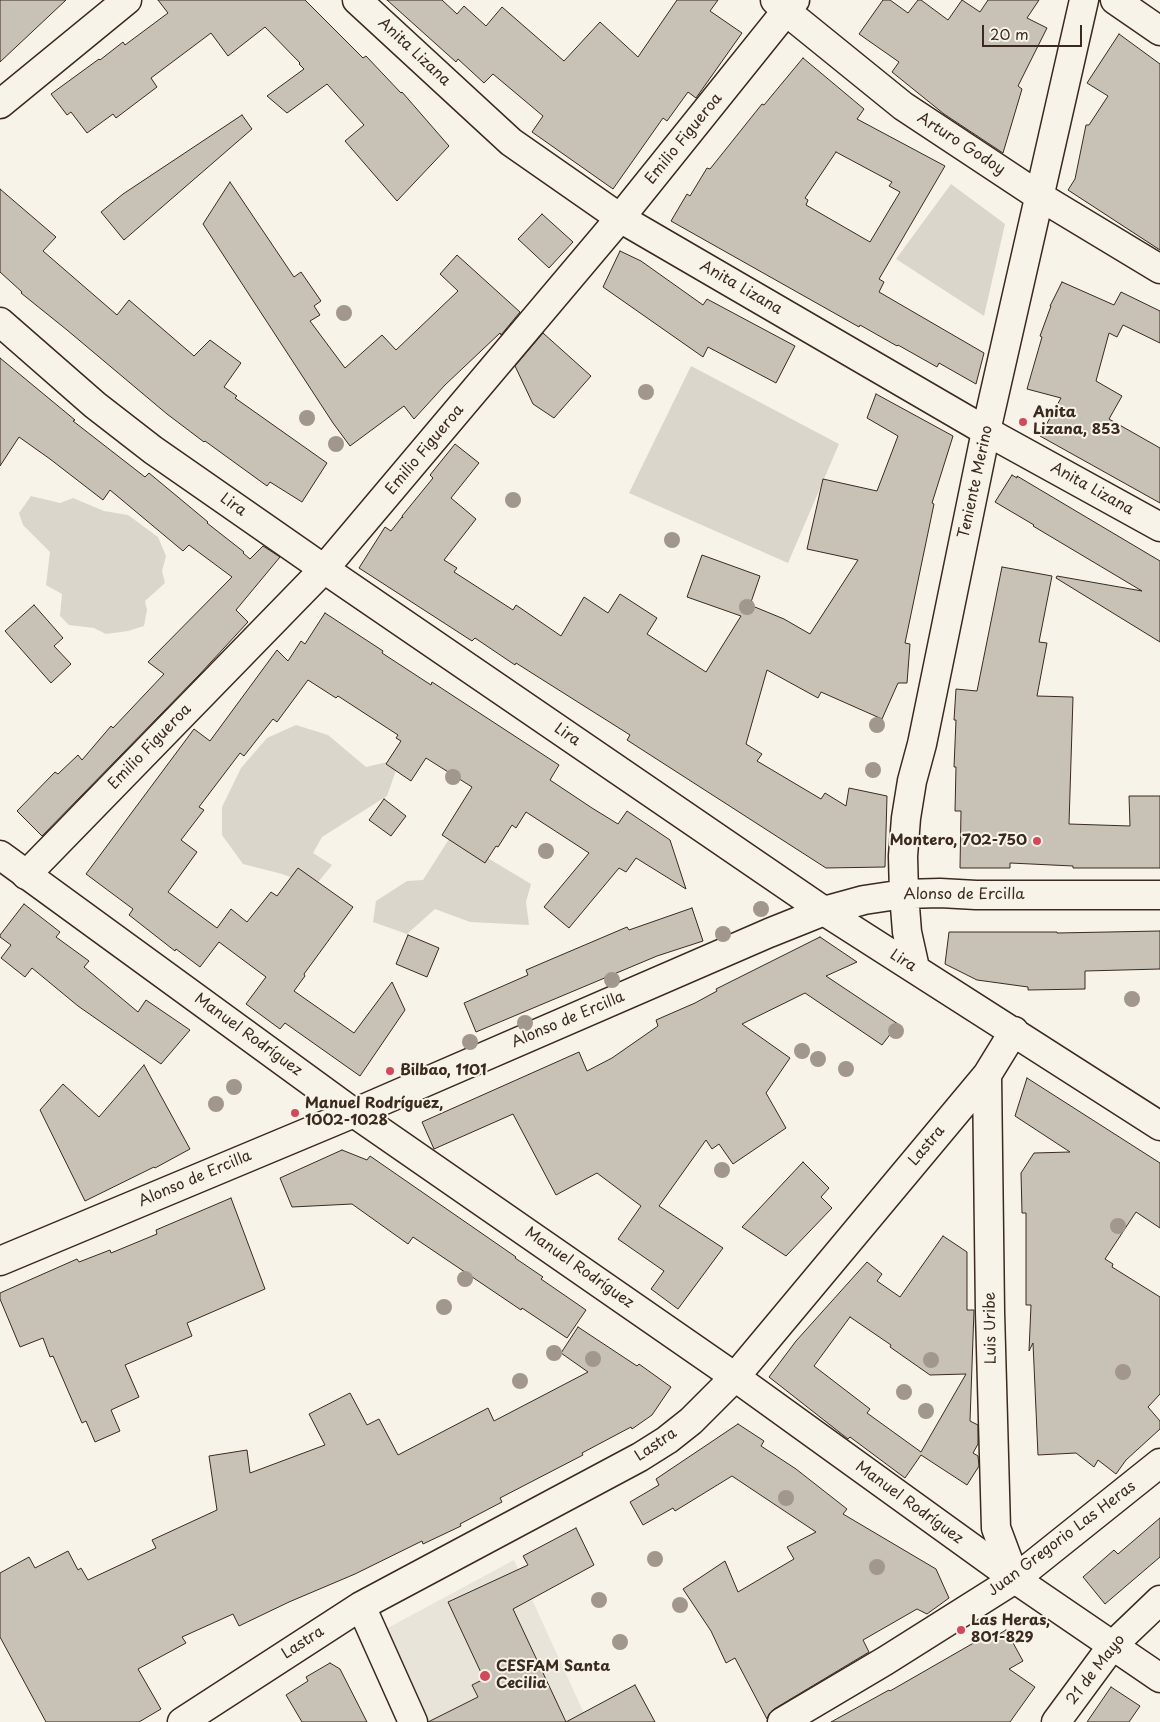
<!DOCTYPE html>
<meta charset="utf-8">
<style>
body{margin:0}
#map{position:relative;width:1160px;height:1722px;overflow:hidden;background:#f7f3e8;font-family:"Playpen Sans",sans-serif}
canvas{display:block}
.scale{position:absolute;left:982px;top:25px;width:100px;height:22px;box-sizing:border-box;border:2px solid #3b2a1e;border-top:0;padding-left:6px;font-size:15px;line-height:18px;white-space:nowrap;color:#3b2a1e;-webkit-text-stroke:4px #f7f3e8;paint-order:stroke}
</style>
<div id="map">
<canvas width="1160" height="1722"></canvas>
<div class="scale">20 m</div>
</div>
<script>
const ctx = document.querySelector('canvas').getContext('2d');
ctx.lineJoin = 'round';
function fill(path, color) { ctx.fillStyle = color; ctx.fill(path, 'evenodd'); }
const toPath = rows => new Path2D(rows.map(r => 'M' + r).join(''));
function stroke(path, color, width, dash) { ctx.strokeStyle = color; ctx.lineWidth = width; ctx.lineCap = dash ? 'butt' : 'round'; ctx.setLineDash(dash || []); ctx.stroke(path); }
function write(font, color, halo, rows, align = 'center') {
  ctx.font = font + ' "Playpen Sans",sans-serif'; ctx.lineWidth = 4; ctx.setLineDash([]); ctx.textBaseline = 'middle'; ctx.strokeStyle = halo; ctx.fillStyle = color; for (const [text, x, y, turn = 0] of rows) {
    ctx.save(); ctx.translate(x, y); ctx.rotate((+turn || 0) * Math.PI / 180); ctx.textAlign = isNaN(turn) ? turn : align; if (halo) ctx.strokeText(text, 0, 0); ctx.fillText(text, 0, 0); ctx.restore();
  }
}
fill(toPath([
 [514,1560,588,1722,422,1722,384,1630]
]), '#e9e4d9');
fill(toPath([
 [951,184,1005,224,984,316,896,259],
 [691,366,839,444,788,563,629,493],
 [31,496,60,503,73,498,104,511,128,515,158,537,166,556,162,571,165,583,145,601,147,610,144,626,128,631,106,634,94,628,69,625,60,616,62,594,46,585,50,552,23,525,19,513],
 [296,725,328,735,366,767,400,759,387,796,322,837,313,853,332,865,315,886,282,874,243,864,222,835,222,807,241,768,267,738],
 [451,836,531,884,526,902,529,925,470,922,435,909,407,934,373,922,376,901,407,881,423,880]
]), '#dbd6cb');
const building = toPath([
 [0,0,66,0,0,62,0,0],
 [158,0,305,0,363,58,366,56,401,93,402,92,449,146,397,201,345,141,364,125,327,84,287,113,267,96,304,69,299,64,300,63,265,27,228,56,211,33,151,78,157,87,116,118,113,114,87,133,71,112,67,115,51,94,99,59,100,60,123,42,125,45,168,13,158,0],
 [387,0,442,0,457,14,464,6,486,26,502,7,564,61,600,22,638,57,677,0,718,0,710,11,742,33,696,98,688,92,667,121,663,118,613,189,532,132,543,116,493,74,484,83,458,59,456,62,387,0],
 [883,0,890,0,908,13,918,0,921,0,948,20,962,0,980,12,988,0,1039,0,1027,18,1047,28,1018,86,1022,89,1003,153,944,114,892,72,899,62,859,34,883,0],
 [1119,34,1160,64,1160,250,1068,190,1075,179,1086,125,1089,125,1108,96,1087,83,1119,34],
 [803,58,864,109,857,119,945,166,879,279,884,282,879,292,984,353,976,384,939,363,937,367,898,345,897,346,860,325,859,327,671,221,687,194,690,196,707,168,710,169,762,104,764,105,803,58],
 [836,152,892,182,889,186,900,192,870,242,806,205,808,200,805,198,836,152],
 [242,115,252,129,124,240,101,212,123,194,242,115],
 [230,182,294,277,301,272,321,301,314,306,320,315,310,321,345,368,382,335,396,350,458,291,440,274,457,255,520,312,501,335,500,333,445,385,414,419,404,406,350,446,333,423,203,224,230,182],
 [0,189,56,237,43,251,117,315,129,300,194,356,210,340,241,363,224,387,237,396,235,398,327,463,302,502,270,482,267,486,205,441,204,442,167,414,67,330,21,293,22,292,0,272,0,189],
 [542,214,573,242,549,268,518,239,542,214],
 [620,251,641,261,703,305,707,299,795,346,776,383,708,347,703,357,603,287,620,251],
 [1062,282,1114,305,1121,292,1160,311,1160,343,1123,325,1117,337,1109,333,1096,381,1122,396,1109,419,1160,448,1160,503,1040,436,1061,398,1027,389,1042,337,1040,336,1051,306,1050,306,1062,282],
 [543,333,591,376,554,418,533,404,515,366,543,333],
 [0,358,75,420,73,421,145,477,149,473,208,522,207,523,244,552,243,553,250,559,263,546,280,557,236,610,248,622,199,675,42,836,17,811,55,772,58,774,78,755,82,760,111,726,113,728,164,674,148,662,232,577,189,545,183,551,110,490,103,500,50,459,19,437,0,466,0,358],
 [876,394,953,436,932,503,934,504,905,643,910,644,907,683,898,683,882,719,821,692,818,698,767,670,746,744,762,754,757,761,821,799,825,793,846,806,849,788,887,796,885,867,826,868,627,740,630,735,516,663,515,665,475,638,472,641,359,568,385,527,391,531,402,517,403,518,402,516,433,478,430,475,455,444,479,463,451,498,476,519,444,560,457,568,454,572,513,610,516,605,561,636,584,597,608,613,620,594,657,618,647,634,706,672,741,616,687,597,702,555,760,576,750,605,784,619,810,634,858,560,807,549,823,479,877,491,898,436,867,418,876,394],
 [1012,475,1017,478,1017,476,1160,561,1160,642,1056,578,1057,576,1142,591,1033,526,1034,525,995,502,1012,475],
 [1002,567,1052,576,1039,642,1047,643,1037,696,1073,697,1069,824,1130,826,1129,796,1160,796,1160,868,1073,868,1073,866,1010,863,1010,868,960,868,961,811,955,811,956,767,954,767,956,720,954,720,956,689,977,691,1002,567],
 [34,605,63,638,54,646,71,664,51,683,5,631,34,605],
 [325,613,383,651,382,653,431,685,432,682,559,765,550,780,592,808,618,824,627,811,670,840,686,889,636,858,626,872,619,868,569,928,544,907,589,853,526,812,516,828,512,825,498,847,496,846,485,863,442,835,472,787,426,758,411,781,386,764,401,741,396,738,398,735,338,696,336,698,308,680,277,722,273,719,244,756,240,753,199,807,204,810,181,840,197,852,168,892,217,928,231,909,247,922,271,892,277,896,298,868,353,907,304,974,305,976,294,991,354,1033,392,982,405,1010,360,1076,285,1023,280,1029,246,1004,266,977,219,942,200,967,176,949,175,951,129,915,133,909,86,874,194,729,210,741,277,650,288,661,301,641,305,644,325,613],
 [384,799,406,816,391,836,369,820,384,799],
 [24,904,60,932,56,937,89,961,84,967,138,1012,146,1000,190,1030,161,1064,78,1006,32,968,25,977,1,958,11,945,0,937,0,935,24,904],
 [692,908,703,941,657,956,476,1032,464,1003,528,975,526,970,627,927,629,930,692,908],
 [1160,931,1160,969,1085,971,1085,989,1028,990,1028,987,977,980,945,964,949,932,1057,932,1057,933,1160,931],
 [408,935,439,948,427,977,396,964,408,935],
 [820,937,857,962,826,976,898,1024,882,1045,805,993,742,1024,790,1058,766,1093,786,1128,733,1164,719,1144,712,1149,706,1140,659,1206,723,1248,678,1309,651,1289,664,1271,618,1239,641,1206,597,1173,556,1195,513,1114,434,1149,422,1122,579,1052,587,1071,612,1058,658,1026,656,1020,695,1003,717,991,716,989,820,937],
 [144,1065,190,1149,155,1168,154,1167,85,1201,40,1110,63,1084,99,1117,144,1065],
 [1027,1078,1160,1163,1160,1228,1136,1212,1105,1259,1113,1264,1112,1267,1160,1297,1160,1394,1148,1407,1160,1421,1160,1429,1126,1460,1116,1474,1098,1460,1094,1467,1076,1453,1038,1455,1033,1343,1029,1351,1031,1305,1026,1305,1026,1213,1022,1213,1021,1173,1034,1153,1070,1152,1015,1116,1027,1078],
 [342,1150,367,1160,370,1156,516,1257,515,1258,543,1277,541,1279,586,1310,567,1338,522,1308,521,1310,413,1237,408,1244,352,1204,292,1207,280,1178,342,1150],
 [803,1162,829,1188,821,1197,832,1208,786,1256,742,1227,803,1162],
 [231,1198,265,1289,187,1323,192,1336,125,1365,139,1397,111,1410,120,1431,95,1442,86,1421,82,1423,53,1356,50,1357,43,1338,20,1347,0,1299,0,1293,77,1259,79,1262,110,1250,111,1253,157,1234,156,1230,231,1198],
 [943,1236,967,1252,967,1310,974,1310,970,1421,978,1425,978,1444,973,1453,978,1456,979,1466,967,1485,921,1455,905,1478,850,1437,848,1439,769,1377,796,1341,867,1262,882,1274,877,1281,900,1297,943,1236],
 [850,1317,891,1345,890,1347,930,1375,966,1374,921,1452,867,1413,870,1409,814,1366,850,1317],
 [578,1327,637,1366,639,1364,671,1387,652,1415,632,1429,631,1427,582,1453,583,1455,500,1498,502,1502,460,1524,461,1526,423,1544,422,1541,355,1574,289,1602,239,1626,233,1614,182,1637,186,1643,138,1669,161,1709,139,1722,46,1722,0,1637,0,1573,29,1557,35,1568,68,1551,78,1570,81,1568,88,1580,156,1548,152,1540,217,1510,209,1456,247,1450,250,1473,325,1445,309,1414,350,1393,367,1425,379,1419,398,1455,488,1408,494,1421,588,1372,561,1353,578,1327],
 [738,1424,764,1441,761,1446,796,1469,847,1509,843,1514,936,1569,949,1598,927,1614,917,1609,863,1640,869,1652,774,1709,769,1714,767,1719,735,1658,726,1663,711,1631,683,1589,725,1561,738,1592,794,1559,787,1547,816,1532,732,1476,675,1511,673,1508,643,1525,630,1502,659,1485,656,1479,738,1424],
 [1160,1518,1160,1557,1105,1604,1083,1577,1114,1550,1118,1554,1160,1518],
 [576,1528,594,1565,513,1609,566,1722,428,1722,478,1697,472,1685,484,1679,448,1602,528,1565,523,1556,576,1528],
 [1006,1630,1023,1661,1009,1669,1035,1687,1010,1722,831,1722,889,1690,890,1691,984,1637,987,1641,1006,1630],
 [330,1663,340,1669,367,1722,302,1722,286,1695,308,1681,306,1677,330,1663],
 [635,1685,655,1722,566,1722,635,1685],
 [1111,1687,1140,1706,1129,1722,1087,1722,1111,1687]
]);
fill(building, '#c8c1b6');
stroke(building, '#3b2a1e', 1);
const minor = toPath([
 [357,0,511,142,620,218,986,431,1160,527],
 [775,0,787,12,903,106,1039,196,1160,269],
 [1115,0,1160,31],
 [0,104,127,0],
 [0,322,95,405,153,450,324,569,824,911,1160,1126],
 [26,875,324,569,620,218,795,0],
 [915,968,907,932,904,894,903,856,906,818,912,781,922,744,986,431,1084,0],
 [987,1075,990,1312,996,1528,1015,1579],
 [0,1261,354,1113,769,933,824,911,864,900,904,894,940,893,976,895,1160,895],
 [1015,1579,1160,1463],
 [1015,1579,1160,1678],
 [361,1606,413,1722],
 [182,1722,361,1606,640,1457,667,1440,691,1421,735,1377,987,1075,1014,1031],
 [1056,1722,1112,1646,1160,1600]
]);
const major = toPath([
 [0,855,354,1113,735,1377,1015,1579,885,1661,782,1722]
]);
stroke(minor, '#3b2a1e', 31);
stroke(major, '#3b2a1e', 31);
stroke(minor, '#f7f3e8', 28);
stroke(major, '#f7f3e8', 28);
ctx.fillStyle = '#a1978c';
for (const [x, y] of [
 [344,313],
 [646,392],
 [307,418],
 [336,444],
 [513,500],
 [672,540],
 [747,607],
 [877,725],
 [873,770],
 [453,777],
 [546,851],
 [761,909],
 [723,934],
 [612,980],
 [1132,999],
 [525,1023],
 [896,1031],
 [470,1042],
 [802,1051],
 [818,1059],
 [846,1069],
 [234,1087],
 [216,1104],
 [722,1170],
 [1118,1226],
 [465,1279],
 [444,1307],
 [554,1353],
 [593,1359],
 [931,1360],
 [1123,1372],
 [520,1381],
 [904,1392],
 [926,1411],
 [786,1498],
 [655,1559],
 [877,1567],
 [599,1600],
 [680,1605],
 [620,1642]
]) { ctx.beginPath(); ctx.arc(x, y, 8, 0, 2 * Math.PI); ctx.fill(); }
for (const [x, y, r, color] of [
 [1023,422,5,"#d1495b"],
 [1037,841,5,"#d1495b"],
 [390,1071,5,"#d1495b"],
 [295,1113,5,"#d1495b"],
 [961,1630,5,"#d1495b"],
 [485,1676,6,"#d1495b"]
]) { const dot = new Path2D(); dot.arc(x, y, r, 0, 2 * Math.PI); ctx.fillStyle = color; ctx.fill(dot); stroke(dot, '#f7f3e8', 2); }
write('15px', '#3b2a1e', '#f7f3e8', [
 ["Anita Lizana",414,52,43],
 ["Emilio Figueroa",684,139,-51],
 ["Arturo Godoy",961,144,33],
 ["Anita Lizana",741,288,30],
 ["Emilio Figueroa",425,450,-50],
 ["Teniente Merino",976,482,-78],
 ["Anita Lizana",1092,489,29],
 ["Lira",233,505,35],
 ["Lira",567,735,34],
 ["Emilio Figueroa",150,747,-46],
 ["Alonso de Ercilla",964,895],
 ["Lira",903,961,32],
 ["Alonso de Ercilla",568,1020,-23],
 ["Manuel Rodríguez",248,1035,36],
 ["Lastra",927,1146,-50],
 ["Alonso de Ercilla",195,1179,-23],
 ["Manuel Rodríguez",579,1268,35],
 ["Luis Uribe",991,1328,-91],
 ["Lastra",656,1445,-34],
 ["Manuel Rodríguez",909,1503,36],
 ["Juan Gregorio Las Heras",1062,1539,-37],
 ["Lastra",303,1643,-33],
 ["21 de Mayo",1096,1670,-52]
]);
write('bold 15px', '#3b2a1e', '#f7f3e8', [
 ["Anita",1033,413],
 ["Lizana, 853",1033,430],
 ["Montero, 702-750",1027,841,"right"],
 ["Bilbao, 1101",400,1071],
 ["Manuel Rodríguez,",305,1104],
 ["1002-1028",305,1121],
 ["Las Heras,",971,1621],
 ["801-829",971,1638],
 ["CESFAM Santa",496,1667],
 ["Cecilia",496,1684]
], 'left');
</script>
